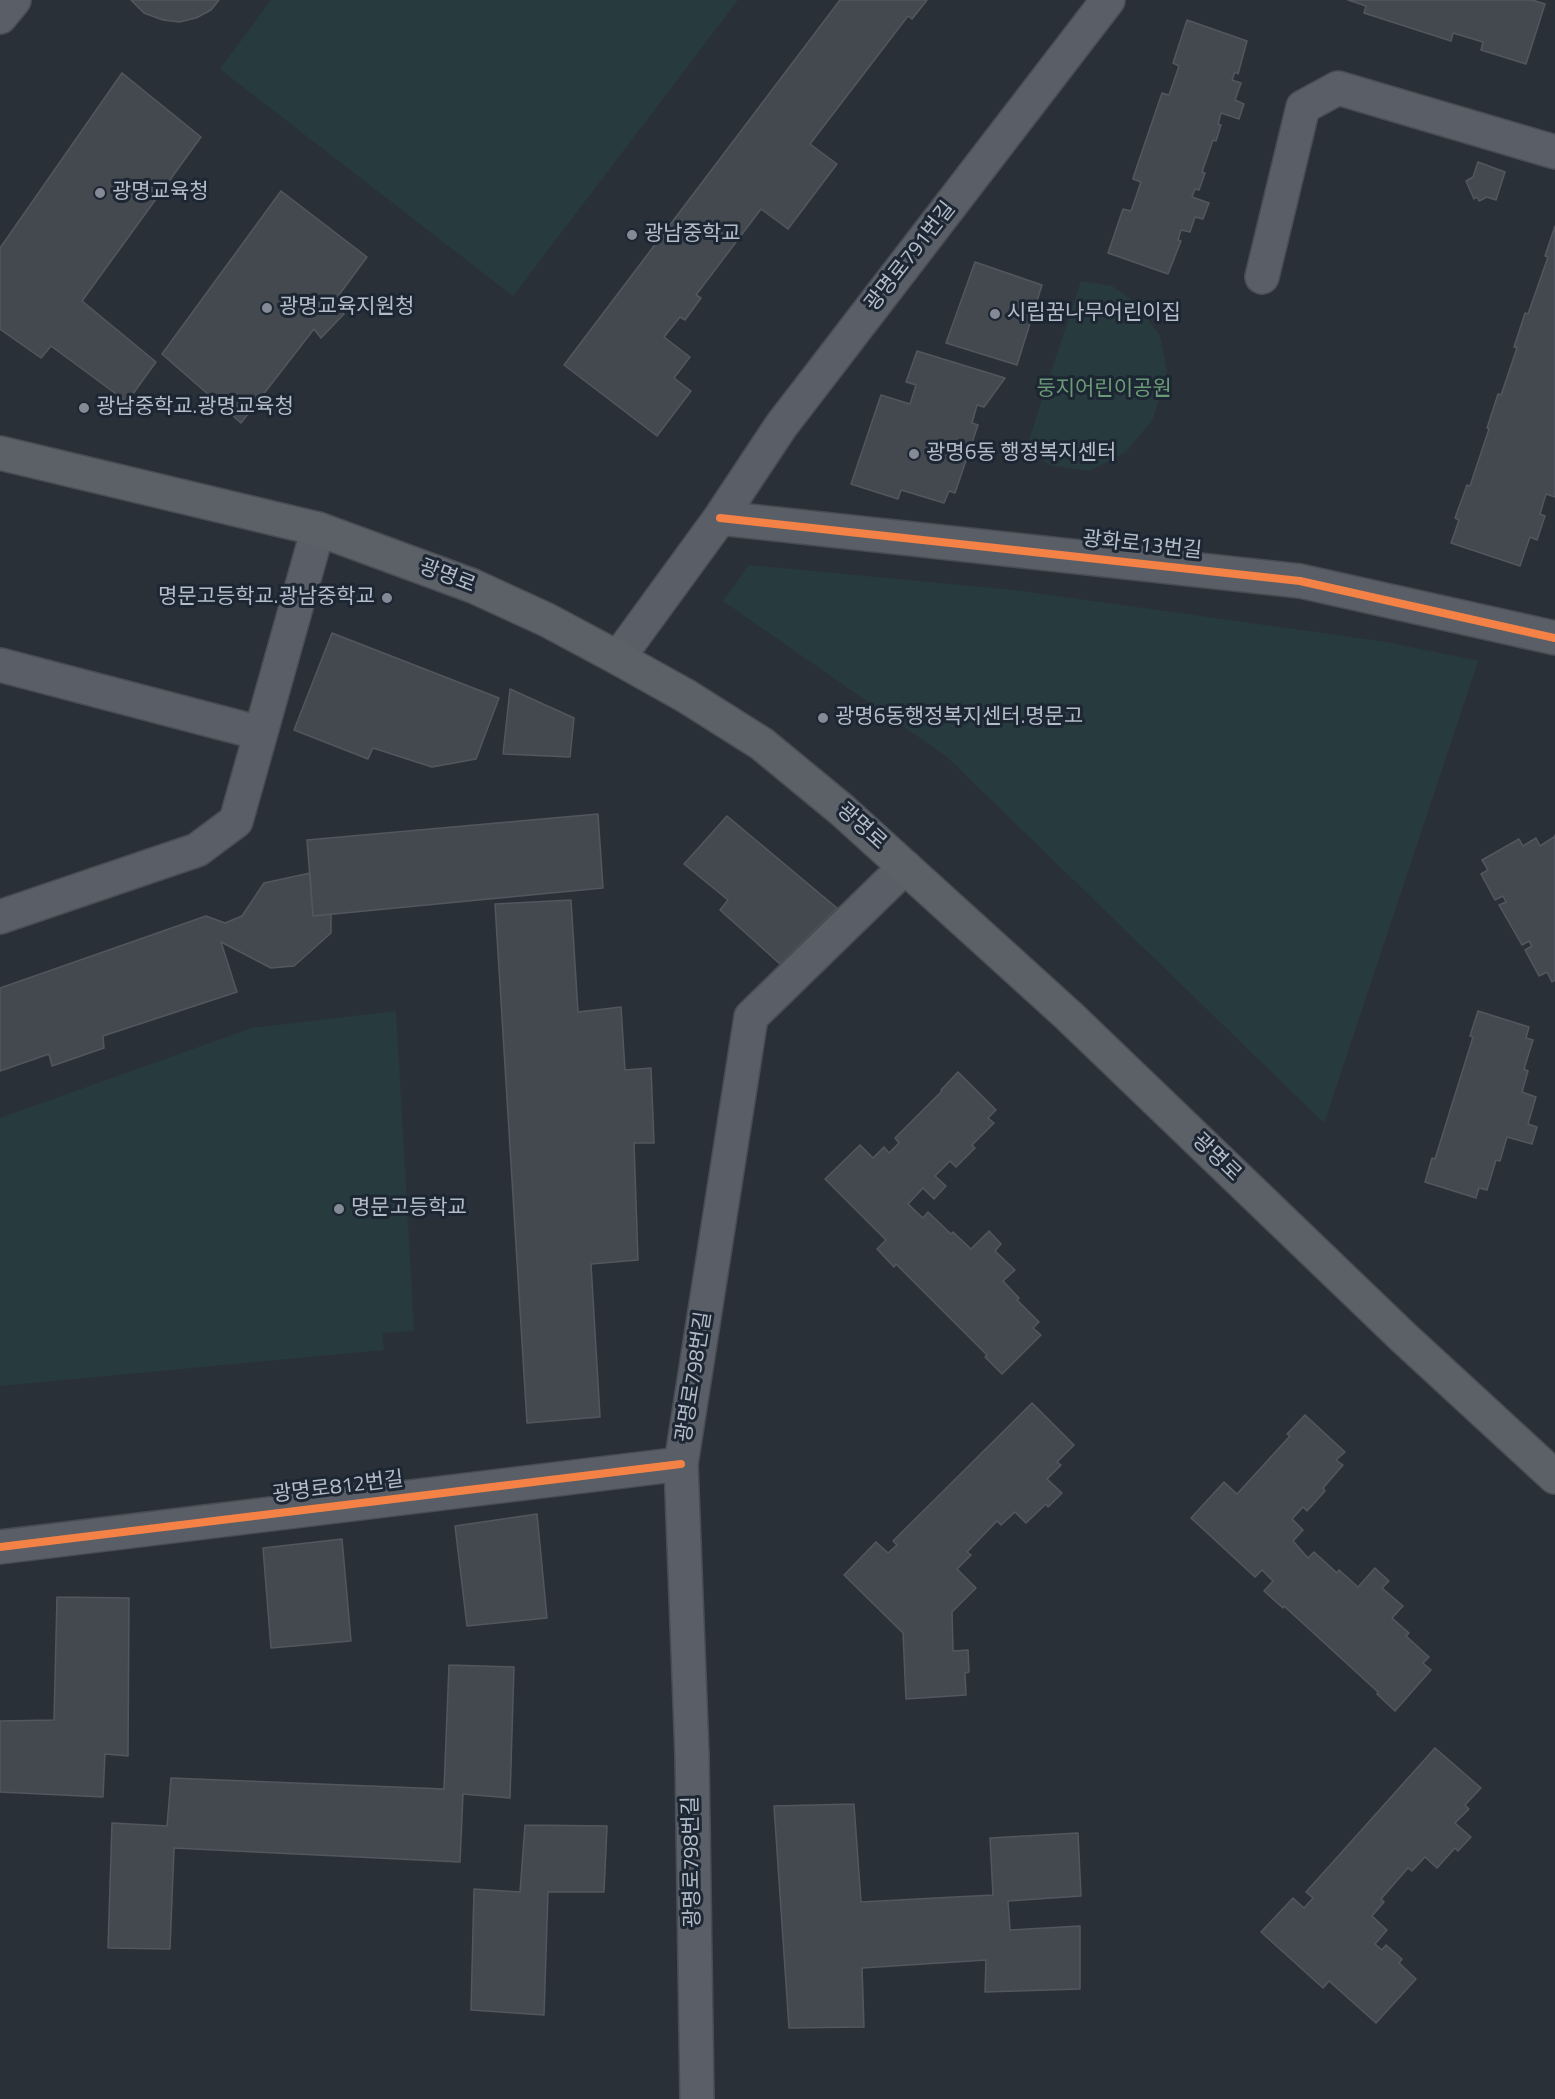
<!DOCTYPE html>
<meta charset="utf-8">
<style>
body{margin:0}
canvas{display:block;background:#2a3038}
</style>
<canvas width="1555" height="2099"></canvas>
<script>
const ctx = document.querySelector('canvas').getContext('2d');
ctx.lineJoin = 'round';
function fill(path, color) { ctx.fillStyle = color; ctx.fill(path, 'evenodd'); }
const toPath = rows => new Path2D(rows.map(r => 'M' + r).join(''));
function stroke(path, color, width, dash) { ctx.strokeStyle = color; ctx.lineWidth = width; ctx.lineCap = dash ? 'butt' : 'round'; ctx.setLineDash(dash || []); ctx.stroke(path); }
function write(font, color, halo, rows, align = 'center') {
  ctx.font = font + ' "Titillium Web","Noto Sans KR",sans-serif'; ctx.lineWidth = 6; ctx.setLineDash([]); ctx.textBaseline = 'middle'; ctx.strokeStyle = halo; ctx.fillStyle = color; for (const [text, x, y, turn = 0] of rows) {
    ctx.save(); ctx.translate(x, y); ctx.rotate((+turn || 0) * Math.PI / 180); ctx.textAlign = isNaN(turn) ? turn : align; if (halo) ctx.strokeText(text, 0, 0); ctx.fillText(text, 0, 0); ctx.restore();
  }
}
fill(toPath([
 [271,0,738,0,513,296,220,69],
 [1081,281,1112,286,1136,303,1160,336,1167,371,1153,419,1126,452,1089,471,1050,465,1026,449],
 [749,565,1014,590,1387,642,1478,661,1324,1123,946,756,723,601],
 [396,1011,414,1331,382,1333,384,1350,0,1386,0,1118,252,1028]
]), '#273a3e');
const building = toPath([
 [131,0,219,0,211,10,196,18,179,22,163,20,144,13,131,0],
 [840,0,927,0,912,19,908,16,810,144,837,164,788,229,761,209,696,295,701,298,685,320,680,317,664,337,690,357,674,378,691,391,657,436,564,365,840,0],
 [1348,0,1532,0,1545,4,1526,64,1481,50,1483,42,1453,33,1451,41,1364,13,1366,6,1348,0],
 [1187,20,1247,41,1238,74,1235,72,1232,80,1241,83,1235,100,1244,104,1239,119,1221,113,1218,124,1221,125,1216,141,1213,140,1202,172,1205,173,1199,190,1195,189,1192,197,1209,203,1203,219,1195,217,1190,232,1181,230,1178,240,1181,241,1168,274,1108,253,1123,209,1131,211,1141,182,1133,179,1134,175,1162,93,1169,95,1179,66,1173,63,1187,20],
 [122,73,201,137,82,301,156,362,127,402,51,346,41,358,0,329,0,248,122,73],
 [1478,162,1505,172,1496,200,1487,197,1479,201,1477,197,1474,199,1466,181,1473,177,1478,162],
 [281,191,367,257,333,303,344,314,321,338,314,329,241,423,162,354,281,191],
 [1555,226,1555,497,1546,494,1540,514,1545,516,1537,540,1530,537,1520,566,1451,543,1459,520,1455,518,1467,485,1470,486,1489,429,1487,428,1498,394,1501,395,1517,348,1514,347,1525,313,1528,314,1548,257,1545,256,1555,226],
 [975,262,1042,285,1017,365,946,343,975,262],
 [917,351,1005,378,984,407,977,405,972,423,978,425,955,493,949,491,944,503,901,490,898,499,851,484,881,395,910,404,916,385,906,382,917,351],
 [332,633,499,698,476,759,432,767,373,748,368,759,294,730,332,633],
 [510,689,574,718,570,757,503,754,510,689],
 [598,814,603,888,313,916,307,840,598,814],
 [727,816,837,908,780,964,720,910,728,900,684,864,727,816],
 [1555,835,1555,980,1552,982,1547,972,1539,976,1525,950,1532,946,1529,941,1522,945,1499,905,1506,902,1503,896,1495,900,1481,874,1488,870,1482,860,1519,839,1523,846,1536,838,1540,846,1554,837,1555,835],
 [310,873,313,916,331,914,331,933,294,966,271,968,221,942,237,992,103,1036,104,1048,52,1066,49,1054,0,1071,0,988,206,916,225,923,242,916,264,883,310,873],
 [571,900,578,1012,621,1007,625,1070,651,1068,654,1143,634,1143,638,1260,591,1264,600,1417,527,1423,495,904,571,900],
 [1478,1011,1529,1027,1526,1038,1533,1040,1524,1069,1528,1071,1522,1092,1536,1097,1528,1124,1537,1127,1532,1144,1507,1137,1500,1161,1496,1160,1487,1190,1479,1188,1476,1198,1425,1182,1432,1158,1435,1159,1473,1037,1470,1036,1478,1011],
 [958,1072,996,1110,988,1118,994,1123,972,1145,975,1148,956,1167,950,1161,935,1176,946,1186,934,1199,923,1188,908,1204,923,1218,928,1212,951,1234,953,1232,971,1249,989,1231,1001,1244,995,1251,1015,1270,1003,1281,1019,1298,1017,1300,1039,1322,1033,1328,1041,1335,1002,1374,985,1357,987,1355,896,1264,894,1267,877,1249,886,1240,825,1179,860,1145,873,1158,884,1147,889,1153,899,1143,895,1138,942,1091,941,1090,958,1072],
 [1032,1403,1074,1445,1057,1462,1061,1465,1047,1479,1062,1493,1048,1507,1046,1504,1026,1523,1015,1512,1001,1525,997,1521,967,1552,971,1555,957,1569,976,1588,952,1612,953,1651,968,1650,969,1672,965,1673,966,1695,906,1699,903,1633,844,1575,876,1542,888,1553,897,1545,893,1541,1032,1403],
 [1305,1415,1345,1452,1336,1460,1343,1465,1323,1488,1325,1491,1307,1511,1303,1507,1292,1519,1303,1530,1293,1541,1308,1558,1314,1552,1337,1573,1339,1570,1358,1587,1375,1568,1389,1581,1382,1588,1403,1606,1392,1618,1409,1633,1406,1636,1429,1657,1423,1663,1431,1670,1395,1711,1377,1694,1378,1692,1284,1606,1283,1608,1264,1591,1273,1581,1262,1570,1255,1577,1191,1518,1224,1482,1237,1494,1290,1436,1287,1434,1305,1415],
 [537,1514,547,1618,467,1626,455,1526,537,1514],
 [342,1539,351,1641,271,1648,263,1548,342,1539],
 [57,1597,129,1598,128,1756,105,1754,103,1797,0,1792,0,1721,54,1720,57,1597],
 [449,1665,514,1667,510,1798,463,1794,460,1862,174,1848,170,1949,108,1948,112,1823,167,1826,171,1778,444,1789,449,1665],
 [1435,1748,1481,1788,1465,1805,1469,1809,1455,1823,1471,1837,1458,1851,1455,1848,1437,1868,1425,1857,1412,1871,1408,1868,1381,1899,1384,1902,1372,1916,1387,1930,1375,1944,1382,1950,1386,1945,1402,1959,1399,1963,1416,1979,1376,2023,1329,1981,1323,1988,1261,1932,1293,1898,1304,1908,1313,1898,1306,1892,1435,1748],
 [854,1804,861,1902,993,1895,990,1838,1078,1833,1081,1896,1008,1901,1010,1930,1080,1926,1080,1989,985,1992,986,1960,862,1968,864,2027,789,2028,774,1806,854,1804],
 [525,1825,607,1826,604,1892,548,1892,544,2015,471,2010,474,1889,520,1892,525,1825]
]);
fill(building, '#444950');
stroke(building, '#52575f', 1.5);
const minor = toPath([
 [0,17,14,0],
 [1262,277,1303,107,1338,88,1555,152],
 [720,518,1300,581,1555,638],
 [618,658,720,518,781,426,1108,0],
 [0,665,260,733],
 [0,917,197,850,236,821,318,529],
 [0,1547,681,1464],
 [697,2099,692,1755,681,1464,751,1017,905,867]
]);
const major = toPath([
 [0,453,318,529,473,586,547,620,618,658,686,696,762,744,842,810,1069,1016,1403,1337,1555,1477]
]);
stroke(minor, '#484c53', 36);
stroke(major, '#484c55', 36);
stroke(minor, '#5a5e66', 33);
stroke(major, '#5c6168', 33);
stroke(toPath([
 [720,518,1300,581,1555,638],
 [0,1547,681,1464]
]), '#f48246', 8);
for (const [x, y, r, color] of [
 [100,193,6,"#848b96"],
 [632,235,6,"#848b96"],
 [267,308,6,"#848b96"],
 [995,314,6,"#848b96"],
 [84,408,6,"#848b96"],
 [914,454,6,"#848b96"],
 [387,598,6,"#848b96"],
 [823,718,6,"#848b96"],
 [339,1209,6,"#848b96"]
]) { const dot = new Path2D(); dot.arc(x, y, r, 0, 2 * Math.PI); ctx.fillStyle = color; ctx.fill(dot); stroke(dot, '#1d2633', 2); }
write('21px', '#b4bcc9', '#1d2633', [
 ["광명교육청",112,193],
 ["광남중학교",644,235],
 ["광명교육지원청",279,308],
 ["시립꿈나무어린이집",1007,314],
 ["광남중학교.광명교육청",96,408],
 ["광명6동 행정복지센터",926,454],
 ["명문고등학교.광남중학교",375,598,"right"],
 ["광명6동행정복지센터.명문고",835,718],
 ["명문고등학교",351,1209]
], 'left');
write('21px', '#b4bcc9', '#1d2633', [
 ["광명로791번길",911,257,-52],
 ["광화로13번길",1142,546,6],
 ["광명로",447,577,21],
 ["광명로",861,827,42],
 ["광명로",1216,1158,44],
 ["광명로798번길",695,1377,-81],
 ["광명로812번길",338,1488,-7],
 ["광명로798번길",693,1862,-91]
]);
write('21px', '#6b9a76', '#1d2633', [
 ["둥지어린이공원",1104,390]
]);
</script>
